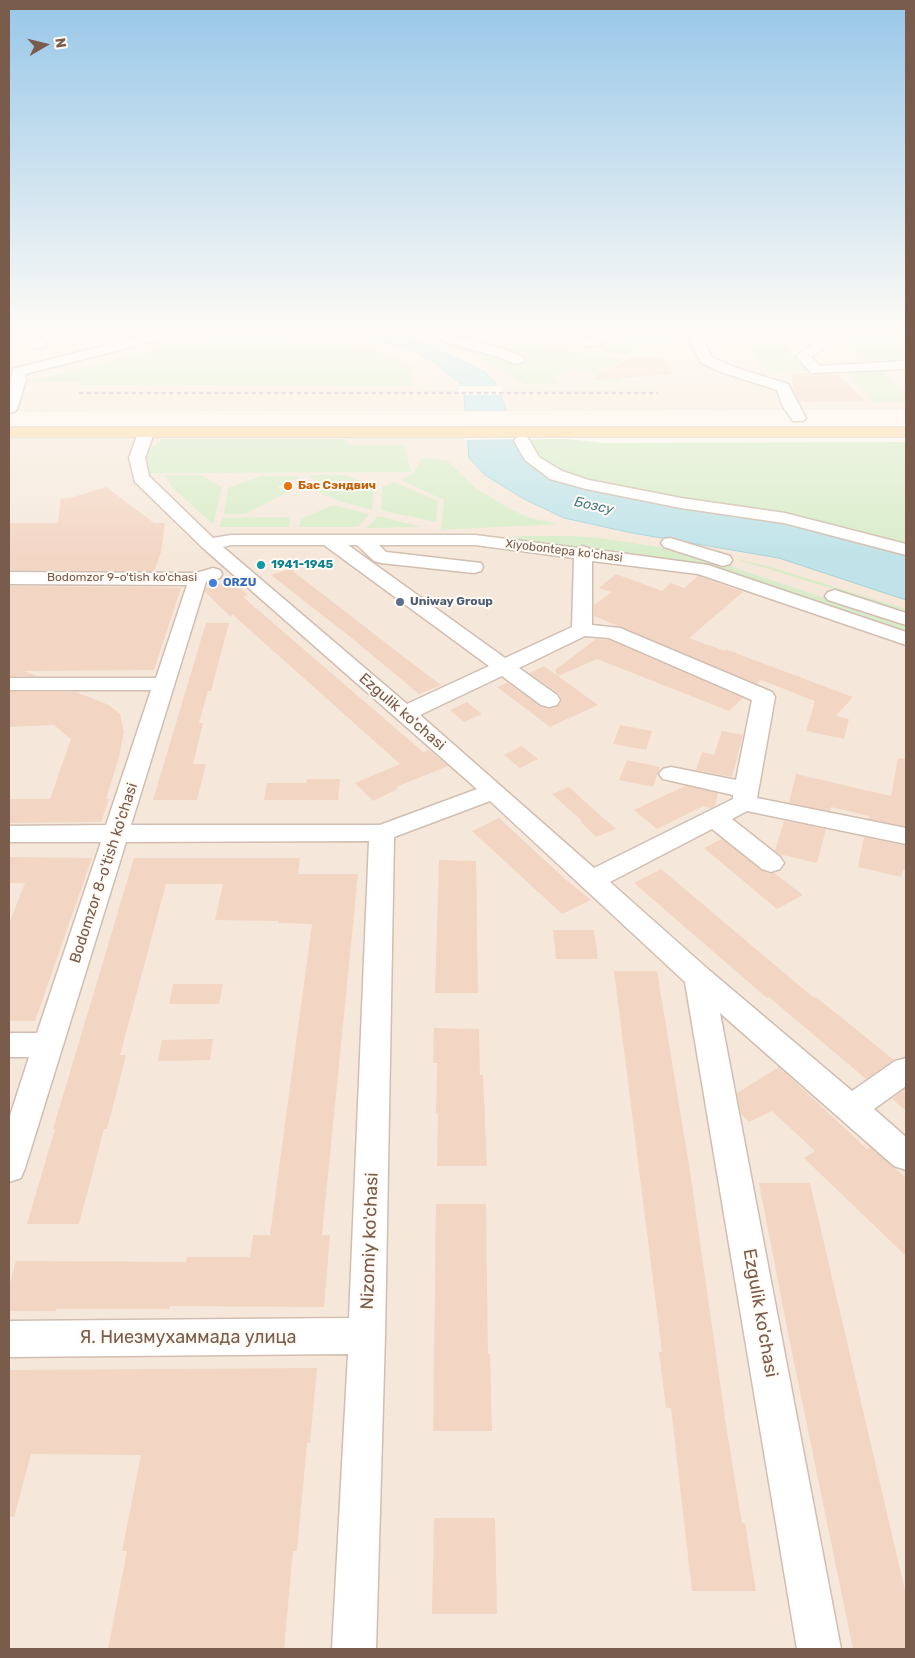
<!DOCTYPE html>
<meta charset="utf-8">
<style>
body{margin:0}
#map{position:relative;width:915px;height:1658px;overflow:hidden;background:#fdf6ec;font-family:Rubik,sans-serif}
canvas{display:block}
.frame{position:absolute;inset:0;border:10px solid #7a5c4d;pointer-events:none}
.north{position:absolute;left:20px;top:20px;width:50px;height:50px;-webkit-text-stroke:4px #fffaf3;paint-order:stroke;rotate:82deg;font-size:14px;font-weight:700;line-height:20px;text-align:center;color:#7a5c4d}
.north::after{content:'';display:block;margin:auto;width:18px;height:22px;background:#7a5c4d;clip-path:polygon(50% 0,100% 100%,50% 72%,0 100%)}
</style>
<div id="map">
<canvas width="915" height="1658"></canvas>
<div class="frame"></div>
<div class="north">N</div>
</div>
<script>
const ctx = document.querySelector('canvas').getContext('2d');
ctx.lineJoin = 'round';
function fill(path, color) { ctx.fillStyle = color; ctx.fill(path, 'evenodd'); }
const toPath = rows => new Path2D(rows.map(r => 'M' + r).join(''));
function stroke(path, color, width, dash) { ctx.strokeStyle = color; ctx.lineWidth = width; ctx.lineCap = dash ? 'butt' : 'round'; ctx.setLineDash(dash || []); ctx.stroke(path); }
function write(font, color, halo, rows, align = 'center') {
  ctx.font = font + ' Rubik,sans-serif'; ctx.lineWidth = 4; ctx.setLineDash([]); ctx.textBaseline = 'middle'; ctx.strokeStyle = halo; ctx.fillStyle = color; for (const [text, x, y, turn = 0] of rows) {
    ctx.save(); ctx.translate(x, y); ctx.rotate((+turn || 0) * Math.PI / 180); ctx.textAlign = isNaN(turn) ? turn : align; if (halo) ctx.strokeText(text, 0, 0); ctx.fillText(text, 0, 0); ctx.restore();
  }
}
fill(toPath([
 [9,328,906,328,906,410,9,412],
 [480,435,481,453,645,525,906,588,906,1649,9,1649,9,436]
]), '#f5e8da');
fill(toPath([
 [411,328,423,328,447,339,458,334,631,360,612,363,595,371,628,380,607,383,589,369,575,369,551,377,558,383,525,384,491,364],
 [605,328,667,328,679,345,636,346,629,356,608,352,598,346,607,340],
 [233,332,257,333,376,350,411,366,413,386,82,385,80,381,24,382],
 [905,334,906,363,866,365,836,338],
 [784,345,810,371,771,373,746,347],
 [879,369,906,396,906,401,875,402,846,371],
 [164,439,345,439,350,445,404,445,411,472,148,473,146,452],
 [540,439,568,439,603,443,906,442,906,548,869,537,572,476,544,461,528,440],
 [422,458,446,460,476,488,510,509,530,518,558,524,441,530,444,500,401,480,414,473],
 [165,475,200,475,222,487,213,524,173,488],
 [310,475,346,475,374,487,372,510,339,501,318,491,329,486,310,478],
 [262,476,299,476,299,478,277,487,288,492,245,514,224,514,228,488],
 [394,482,438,501,436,522,381,510,382,487],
 [333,505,369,514,358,527,299,527,301,519],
 [378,516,422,527,367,528],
 [290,517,289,527,219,527,223,518],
 [524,536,573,536,599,538,653,546,705,558,906,625,906,632,710,566,604,550,499,539],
 [732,558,767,566,906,609,906,611]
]), '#d8ecc9');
const water = toPath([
 [290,328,385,328,426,344,485,372,494,381,501,395,522,455,536,469,553,477,795,522,906,553,906,600,779,558,632,533,564,518,524,499,485,475,469,458,464,396,459,382,435,363,416,352,385,342,290,328]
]);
fill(water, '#bfe3e8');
stroke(water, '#a5d3da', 1);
fill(toPath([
 [457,386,500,386,504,395,461,395],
 [462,411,510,411,518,439,465,440]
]), '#fdf6ec');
fill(toPath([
 [631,357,662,357,673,374,593,380],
 [791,373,837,374,866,401,800,402,795,393],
 [106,487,154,523,165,523,161,552,154,571,9,570,9,523,58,523,61,499,70,498],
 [290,569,417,667,441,685,419,694,348,635,271,575],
 [616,574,662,591,671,583,684,588,698,576,743,592,689,638,725,651,725,649,853,697,836,716,849,719,844,739,806,731,815,701,761,680,757,684,594,616,594,605,612,592,599,588],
 [231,580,248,595,243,597,423,752,429,750,448,766,396,787,398,789,373,801,355,783,400,764,232,614,231,617,205,592,206,588],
 [9,586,148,587,181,588,154,670,24,671,37,676,9,676],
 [206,623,229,623,211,691,208,691,199,723,203,723,193,764,206,764,197,800,153,800],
 [596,639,609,640,743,698,729,711,597,659,558,676,598,705,550,727,497,687,508,683,540,706,549,709,557,707,562,701,559,694,529,673,544,666,558,676,555,670],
 [9,692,76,692,109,705,120,714,124,732,119,757,106,799,109,799,101,822,9,823,9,799,50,799,71,739,54,725,9,727],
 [467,702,482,714,464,722,450,710],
 [620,725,652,731,646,750,613,744],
 [722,731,743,735,732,777,696,770,702,752,714,755],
 [522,746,538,759,520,768,504,755],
 [898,758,906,759,906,826,868,819,869,816,831,807,830,811,789,803,796,774,891,796],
 [627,760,660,767,653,787,619,780],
 [307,779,340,779,338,800,264,800,267,783,306,783],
 [685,786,718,793,715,806,711,808,703,806,657,829,634,810],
 [569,787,602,817,616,829,596,837,581,822,582,821,552,794],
 [499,818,565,879,591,900,562,914,472,831],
 [784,821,826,829,817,863,779,854,775,851],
 [864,837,906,846,906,871,903,870,901,877,858,867],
 [722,839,761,870,770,874,774,873,803,895,777,909,704,848],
 [9,857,92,858,35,1021,9,1021,9,924,25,883,9,883],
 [134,858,300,858,298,874,358,874,322,1235,330,1235,324,1307,170,1306,169,1309,57,1309,56,1311,9,1311,9,1287,16,1261,186,1262,187,1257,250,1257,253,1235,270,1235,312,924,278,923,279,921,215,920,223,884,166,884,120,1055,126,1055,107,1129,104,1129,79,1224,27,1224,55,1129,53,1129],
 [439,860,476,861,478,993,435,993],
 [661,869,814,998,816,997,894,1060,866,1079,769,997,767,998,634,883],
 [553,930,594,930,598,959,556,959],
 [614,971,657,971,690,1171,726,1425,742,1523,745,1523,756,1591,692,1591,671,1408,666,1408,659,1352,662,1352],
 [173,984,223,984,219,1004,169,1004],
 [434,1028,479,1029,480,1075,483,1075,487,1166,437,1166,438,1113,436,1113,437,1063,433,1063],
 [213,1039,210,1060,158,1061,162,1040],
 [779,1067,867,1149,870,1147,906,1178,906,1256,804,1158,815,1151,772,1111,749,1122,741,1114,737,1093],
 [906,1088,906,1111,892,1099],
 [759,1183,810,1183,906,1595,906,1649,853,1649,790,1343],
 [436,1204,486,1204,488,1354,490,1354,492,1431,433,1431],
 [317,1368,310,1443,307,1443,297,1551,293,1551,284,1649,108,1649,127,1551,122,1551,141,1455,31,1454,14,1517,9,1516,9,1370],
 [434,1518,495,1518,497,1614,432,1614]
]), '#f3d5c3');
const minor = toPath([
 [21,328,34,328,46,345,44,348,34,348,21,328],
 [421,328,438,328,458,337,506,350,523,357,525,360,518,364,513,363,496,356,448,343,421,328],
 [596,328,609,328,613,337,611,340,595,346,585,346,583,343,585,340,599,335,596,328],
 [684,328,697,328,712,357,734,367,788,384,806,418,803,421,793,421,783,407,777,390,724,373,701,363,684,328],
 [796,328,810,328,827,346,811,357,820,366,906,361,906,369,811,373,796,356,812,345,796,328],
 [162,331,167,332,169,335,167,338,25,374,26,380,17,409,14,412,9,413,9,389,13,369,162,331],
 [146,428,152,430,154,433,145,458,149,476,213,538,231,535,475,535,578,548,583,546,590,549,708,565,906,632,906,645,698,574,592,561,592,625,620,628,772,692,775,697,757,798,906,828,906,844,747,811,732,819,780,857,784,863,780,869,771,872,762,869,712,829,610,882,709,970,852,1091,895,1061,906,1058,906,1086,874,1109,906,1137,906,1170,894,1166,720,1013,841,1649,797,1649,685,982,490,801,394,837,385,1336,376,1649,332,1649,348,1354,9,1357,9,1321,349,1318,369,841,126,842,25,1168,21,1178,9,1182,9,1119,29,1057,9,1057,9,1033,37,1033,101,842,9,842,9,826,106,825,151,690,9,690,9,678,156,678,187,585,9,584,9,572,196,573,213,568,220,570,222,574,220,578,206,582,131,825,380,825,477,789,203,548,135,482,129,458,138,433,140,430,146,428],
 [231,545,324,545,489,666,407,704,223,547,231,545],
 [348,545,357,545,374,561,381,563,474,573,481,571,483,567,481,563,386,552,379,545,475,545,574,558,572,627,505,658,348,545],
 [585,636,609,638,752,700,736,780,671,767,663,769,659,774,663,779,733,795,733,799,594,868,420,715,502,676,541,705,549,707,557,705,560,700,557,695,519,668,585,636],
 [522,436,528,438,539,457,562,471,589,480,681,498,785,513,906,544,906,555,784,523,681,508,586,489,550,479,525,460,514,441,516,438,522,436],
 [670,538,730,556,732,560,730,564,723,566,664,547,661,543,664,539,670,538],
 [835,590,906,613,906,625,828,600,825,596,828,592,835,590]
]);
const major = toPath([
 [9,427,906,427,906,437,9,437,9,427]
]);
stroke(minor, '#d1beb0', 3);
stroke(major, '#dad1cd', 2);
fill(minor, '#fff');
fill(major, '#fbd9a5');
stroke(toPath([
 [79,393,658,393]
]), '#b9a8c9', 2.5, [4.5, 3]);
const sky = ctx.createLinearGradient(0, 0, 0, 560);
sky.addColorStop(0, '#97c7e8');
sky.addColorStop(0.59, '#fefbf6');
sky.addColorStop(1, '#fefbf600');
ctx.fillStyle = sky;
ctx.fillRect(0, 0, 915, 560);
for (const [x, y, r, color] of [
 [288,486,5,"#e8710a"],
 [261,565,5,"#0f9aa8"],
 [213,583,5,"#3f7fe0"],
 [400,602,5,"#5c6f8a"]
]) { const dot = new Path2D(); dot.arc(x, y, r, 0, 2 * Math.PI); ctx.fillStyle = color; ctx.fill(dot); stroke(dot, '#fffaf3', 2); }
write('bold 12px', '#c56008', '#fffaf3', [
 ["Бас Сэндвич",298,486]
], 'left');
write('12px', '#7a5c4d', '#fffaf3', [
 ["Xiyobontepa koʻchasi",564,551,7],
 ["Bodomzor 9-o'tish ko'chasi",122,578]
]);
write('bold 12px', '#0d838f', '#fffaf3', [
 ["1941-1945",271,565]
], 'left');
write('bold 12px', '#366cbe', '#fffaf3', [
 ["ORZU",223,583]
], 'left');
write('bold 12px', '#4e5e75', '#fffaf3', [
 ["Uniway Group",410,602]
], 'left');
write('italic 14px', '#437c86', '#fffaf3', [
 ["Бозсу",594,506,12]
]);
write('15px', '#7a5c4d', '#fffaf3', [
 ["Ezgulik ko'chasi",402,712,41],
 ["Bodomzor 8-o'tish ko'chasi",104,873,-72]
]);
write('18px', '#7a5c4d', '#fffaf3', [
 ["Nizomiy ko'chasi",370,1241,-88],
 ["Ezgulik ko'chasi",760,1313,80],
 ["Я. Ниезмухаммада улица",188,1338]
]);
</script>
